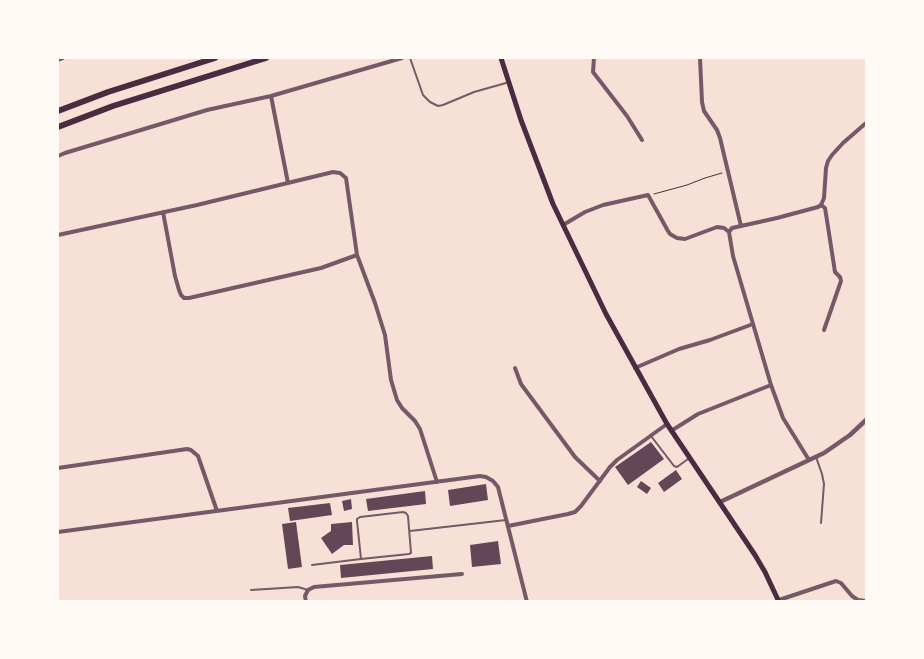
<!DOCTYPE html>
<style>
body{margin:0}
#map{position:relative;width:924px;height:659px;overflow:hidden;background:#f7e1d7;font-family:Barlow,sans-serif}
canvas{display:block}
.frame{position:absolute;inset:0;border:59px solid #fffaf5;pointer-events:none}
</style>
<div id="map">
<canvas width="924" height="659"></canvas>
<div class="frame"></div>
</div>
<script>
const ctx = document.querySelector('canvas').getContext('2d');
ctx.lineJoin = 'round';
function fill(path, color) { ctx.fillStyle = color; ctx.fill(path, 'evenodd'); }
const toPath = rows => new Path2D(rows.map(r => 'M' + r).join(''));
function stroke(path, color, width, dash) { ctx.strokeStyle = color; ctx.lineWidth = width; ctx.lineCap = dash ? 'butt' : 'round'; ctx.setLineDash(dash || []); ctx.stroke(path); }
fill(toPath([
 [651,442,664,459,628,485,615,467],
 [676,470,682,479,664,492,658,483],
 [641,481,651,488,647,494,637,487],
 [486,484,488,500,450,506,448,490],
 [425,491,426,504,368,511,366,499],
 [351,499,352,509,344,511,342,501],
 [330,503,332,515,290,521,288,508],
 [296,522,302,567,288,569,282,524],
 [352,522,353,545,344,545,332,554,321,538,331,531,331,524],
 [498,541,501,564,472,567,470,545],
 [432,556,433,569,341,578,340,565]
]), '#644757');
stroke(toPath([
 [654,194,687,185,705,178,722,173]
]), '#4a2c40', 1);
stroke(toPath([
 [410,58,423,95,430,102,438,106,443,105,474,92,506,83],
 [651,436,674,466,677,467,688,459],
 [816,457,822,474,824,484,821,523],
 [403,512,406,513,408,516,411,553,409,554,361,559,357,521,357,519,360,517,403,512],
 [410,531,506,520],
 [312,565,361,559],
 [251,590,298,587,308,590]
]), '#755966', 2);
stroke(toPath([
 [594,58,593,72,627,116,642,140],
 [700,58,702,102,704,111,717,130,720,138,741,226],
 [58,60,63,58],
 [271,96,288,183],
 [58,156,65,153,207,110,271,96,402,58],
 [821,205,825,208,826,214,835,272,840,277,841,281,824,330],
 [163,212,175,276,179,290,181,295,184,298,189,298,321,268,357,255],
 [563,225,585,212,603,205,648,195,668,231,670,234,677,238,685,239,717,227,724,228,729,232],
 [729,232,733,256,771,385,783,418,809,460],
 [729,232,732,228,777,218,818,207,821,205,824,198,826,168,828,161,832,155,843,143,866,123],
 [58,235,197,205,333,172,340,173,346,178,357,255,375,303,385,335,391,380,397,400,402,408,415,421,420,429,437,482],
 [515,368,521,384,575,457,600,481],
 [635,368,679,349,710,340,753,324],
 [671,431,698,414,771,385],
 [58,468,187,449,191,450,198,456,217,511],
 [508,526,568,514,575,512,581,506,610,467,617,460,667,424],
 [58,532,480,476,486,477,493,481,498,487,527,602],
 [779,600,836,581,841,583,852,596,858,600,866,601],
 [306,602,305,596,308,590,314,587,462,574]
]), '#755966', 4);
stroke(toPath([
 [720,502,824,453,850,435,866,420]
]), '#755966', 4.5);
stroke(toPath([
 [501,58,521,120,553,204,606,314,667,424,755,555,765,572,779,602]
]), '#4a2c40', 5);
stroke(toPath([
 [58,111,108,92,215,58],
 [58,127,113,106,266,58]
]), '#4a2c40', 6);
</script>
